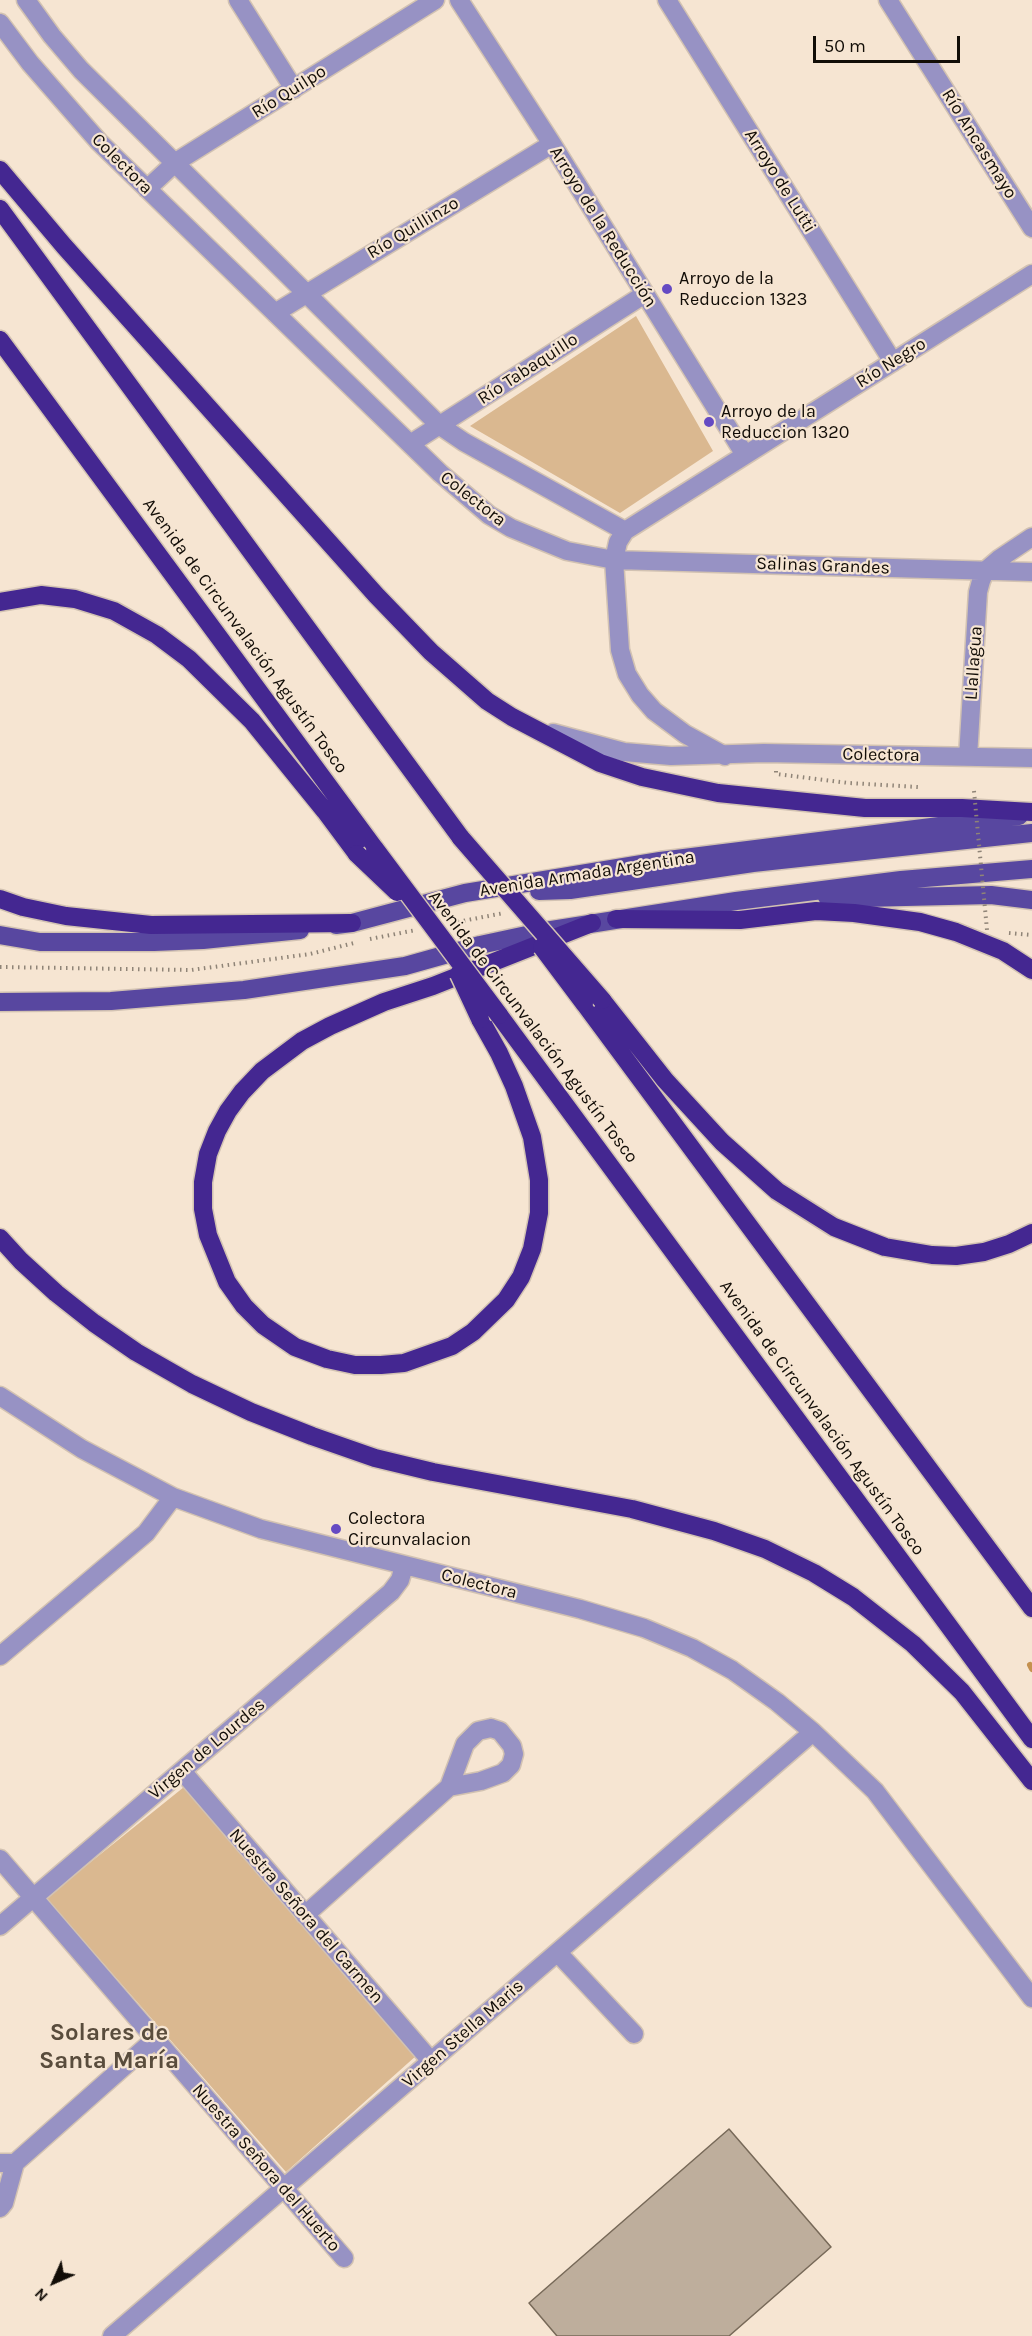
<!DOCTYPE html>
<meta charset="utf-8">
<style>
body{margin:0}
#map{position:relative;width:1032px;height:2336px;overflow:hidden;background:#f6e5d2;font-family:Karla,sans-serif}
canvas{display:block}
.north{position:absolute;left:24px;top:2252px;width:60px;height:60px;-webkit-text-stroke:4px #f6e5d2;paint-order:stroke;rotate:225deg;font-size:16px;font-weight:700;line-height:24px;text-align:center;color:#120d07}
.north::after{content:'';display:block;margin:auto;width:21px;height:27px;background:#120d07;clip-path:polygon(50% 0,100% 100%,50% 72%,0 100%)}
.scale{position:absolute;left:813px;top:36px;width:147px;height:27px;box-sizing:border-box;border:3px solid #120d07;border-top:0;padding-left:8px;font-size:18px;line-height:21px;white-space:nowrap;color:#120d07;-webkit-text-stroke:4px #f6e5d2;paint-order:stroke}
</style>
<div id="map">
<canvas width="1032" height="2336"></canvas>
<div class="north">N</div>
<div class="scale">50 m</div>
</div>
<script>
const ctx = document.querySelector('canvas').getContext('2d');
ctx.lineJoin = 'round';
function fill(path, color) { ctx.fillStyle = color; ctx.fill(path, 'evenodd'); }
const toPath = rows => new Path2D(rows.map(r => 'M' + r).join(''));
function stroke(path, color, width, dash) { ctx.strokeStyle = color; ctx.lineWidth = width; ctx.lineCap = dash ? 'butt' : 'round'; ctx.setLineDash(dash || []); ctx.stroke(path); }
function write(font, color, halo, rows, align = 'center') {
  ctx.font = font + ' Karla,sans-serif'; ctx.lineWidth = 4.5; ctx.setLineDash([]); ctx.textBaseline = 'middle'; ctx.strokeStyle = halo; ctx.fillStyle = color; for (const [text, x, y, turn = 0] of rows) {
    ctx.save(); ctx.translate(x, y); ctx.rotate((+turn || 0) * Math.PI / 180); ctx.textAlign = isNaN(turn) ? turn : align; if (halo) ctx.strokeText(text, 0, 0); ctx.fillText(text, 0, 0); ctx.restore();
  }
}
fill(toPath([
 [636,316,713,451,620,513,470,426],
 [184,1787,417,2055,286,2172,46,1898]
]), '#dab890');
stroke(toPath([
 [1030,1665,1032,1669]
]), '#c5914f', 6);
const building = toPath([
 [729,2129,831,2247,729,2336,557,2336,529,2303,729,2129]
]);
fill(building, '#beae9c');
stroke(building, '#776958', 1.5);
const minor = toPath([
 [26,0,52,36,81,70,439,425,464,442,625,531],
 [238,0,294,89],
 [459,0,552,144,745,455],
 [667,0,893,362],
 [888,0,1032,228],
 [0,23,30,63,99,142,440,473,489,515,511,528,567,551,614,560,1032,572],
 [147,189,176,162,435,0],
 [275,313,552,144],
 [410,444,645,294],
 [553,733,624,752,671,756,764,753,1032,758],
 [725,756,685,734,654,711,640,695,627,674,620,650,614,560,618,542,625,531,1032,274],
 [968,757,978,592,981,581,985,571,999,559,1032,537],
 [0,1396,82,1449,173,1497,261,1529,580,1609,644,1628,692,1648,732,1670,777,1702,813,1732,875,1791,1032,1998],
 [0,1656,146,1533,173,1497],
 [491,1728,500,1731,512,1746,514,1754,511,1765,503,1773,481,1781,449,1787,465,1744,478,1731,491,1728],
 [182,1771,431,2061],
 [0,1859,344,2258],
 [305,1915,449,1787],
 [0,1926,391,1592,400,1580,404,1566],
 [558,1953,634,2034],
 [0,2163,15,2163,4,2203,0,2208],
 [15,2163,155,2039],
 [112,2336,813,1732]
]);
const major = toPath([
 [539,891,570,890,753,863,1032,833],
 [827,897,863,898,991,895,1032,900],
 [336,925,352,923,465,893,660,861,1019,816],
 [0,935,40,942,154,942,203,940,300,930],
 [0,1002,111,1001,244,990,405,966,480,945,545,931,736,901,901,880,1032,869]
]);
const highway = toPath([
 [0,170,64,246,376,595,431,652,487,701,512,717,600,763,642,777,718,793,865,808,962,808,1032,812],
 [0,209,461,838],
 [0,340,375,849],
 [0,602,41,595,75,599,114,611,157,635,189,659,252,721,325,811,357,854],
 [0,899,23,907,66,916,151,925,352,923],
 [616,919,740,920,816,911,854,913,920,922,956,932,1003,951,1032,970],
 [602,1000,665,1080,722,1142,777,1191,834,1227,885,1247,932,1255,956,1256,984,1252,1009,1244,1032,1233],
 [584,1003,1032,1608],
 [499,1015,1032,1739],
 [480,1019,499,1053,514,1086,532,1137,539,1180,539,1213,532,1249,521,1277,506,1300,473,1332,452,1346,404,1363,381,1365,355,1365,327,1359,295,1347,263,1325,244,1306,227,1282,208,1235,203,1209,203,1182,208,1154,217,1131,228,1111,242,1092,262,1071,302,1041,330,1026,384,1002,433,986,592,923],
 [0,1238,21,1261,56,1293,94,1323,136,1352,192,1384,251,1412,312,1436,375,1458,433,1472,632,1509,714,1531,765,1549,814,1573,853,1597,913,1644,962,1692,1032,1781]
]);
stroke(minor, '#d2c2b2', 21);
stroke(major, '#d2c2b2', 21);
stroke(highway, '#d2c2b2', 21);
stroke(toPath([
 [776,771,776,774,849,783,918,787],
 [452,923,504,913],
 [1009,933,1032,935],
 [370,939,416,930],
 [0,967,191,970,310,954,354,943]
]), '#8f8477', 4, [1.5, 4.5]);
stroke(minor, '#9792c4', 18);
stroke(major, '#5847a0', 18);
stroke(highway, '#442791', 18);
const highwayBridge = toPath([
 [461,838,602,1000],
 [375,849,499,1015],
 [357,854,397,892],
 [542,947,584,1003],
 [459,974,480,1019]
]);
stroke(highwayBridge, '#d2c2b2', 21, []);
stroke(toPath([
 [974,791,987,930]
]), '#8f8477', 4, [1.5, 4.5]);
stroke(highwayBridge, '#442791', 18);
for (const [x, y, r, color] of [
 [667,289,6,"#654ac3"],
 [709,422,6,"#654ac3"],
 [336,1529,6,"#654ac3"]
]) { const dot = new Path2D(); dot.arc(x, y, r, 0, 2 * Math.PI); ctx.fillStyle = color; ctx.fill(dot); stroke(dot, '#f6e5d2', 2); }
write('18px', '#120d07', '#f6e5d2', [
 ["Río Quilpo",289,92,-32],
 ["Río Ancasmayo",979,144,58],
 ["Colectora",122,164,45],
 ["Arroyo de Lutti",780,181,58],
 ["Arroyo de la Reducción",603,227,58],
 ["Río Quillinzo",413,228,-31],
 ["Río Negro",891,363,-32],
 ["Río Tabaquillo",528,369,-33],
 ["Colectora",473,499,38],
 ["Salinas Grandes",823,566,2],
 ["Avenida de Circunvalación Agustín Tosco",245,636,54],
 ["Llallagua",974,663,-86],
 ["Colectora",881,755,1],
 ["Avenida Armada Argentina",587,874,-9],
 ["Avenida de Circunvalación Agustín Tosco",533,1027,53],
 ["Avenida de Circunvalación Agustín Tosco",822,1418,54],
 ["Colectora",479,1584,14],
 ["Virgen de Lourdes",207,1749,-40],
 ["Nuestra Señora del Carmen",306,1916,49],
 ["Virgen Stella Maris",463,2034,-41],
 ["Nuestra Señora del Huerto",266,2168,49]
]);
write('18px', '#120d07', '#f6e5d2', [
 ["Arroyo de la",679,279],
 ["Reduccion 1323",679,300],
 ["Arroyo de la",721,412],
 ["Reduccion 1320",721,433],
 ["Colectora",348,1519],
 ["Circunvalacion",348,1540]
], 'left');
write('bold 24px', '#594c3c', '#f6e5d2', [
 ["Solares de",109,2033],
 ["Santa María",109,2061]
]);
</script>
